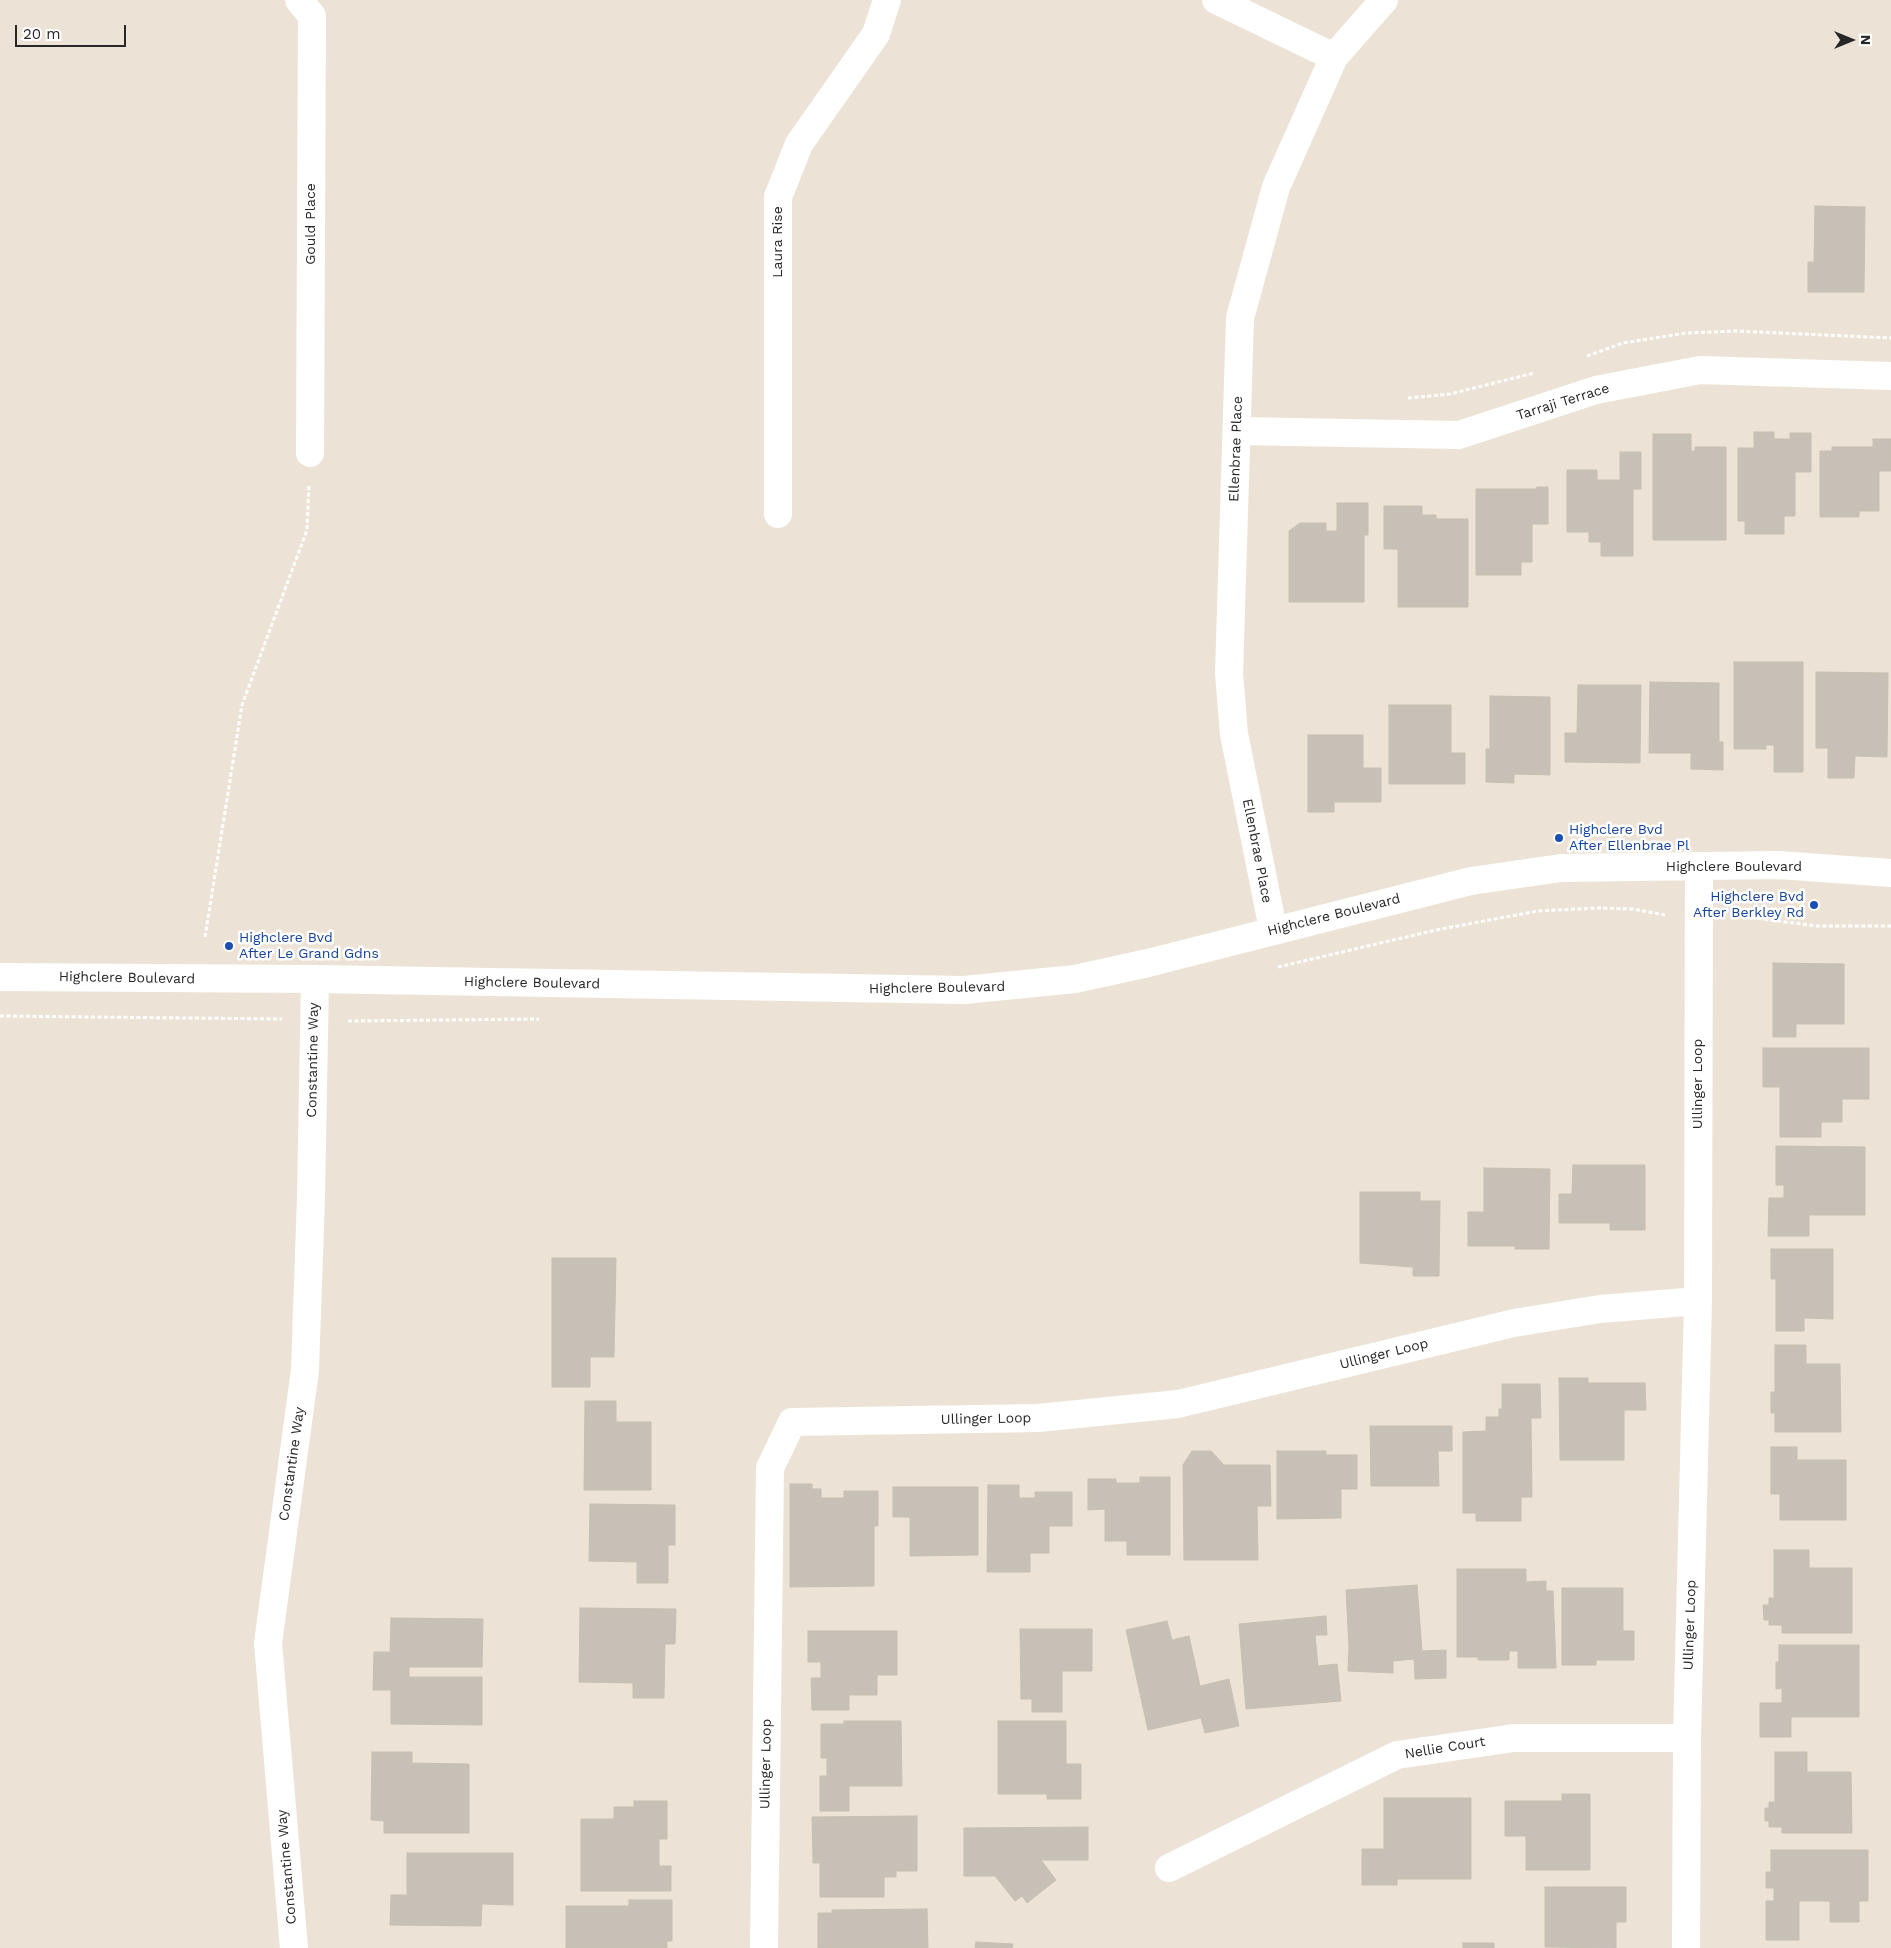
<!DOCTYPE html>
<style>
body{margin:0}
#map{position:relative;width:1891px;height:1948px;overflow:hidden;background:#ece3d6;font-family:"Work Sans",sans-serif}
canvas{display:block}
.north{position:absolute;left:1826px;top:15px;width:50px;height:50px;-webkit-text-stroke:4px #fff;paint-order:stroke;rotate:90deg;font-size:14px;font-weight:700;line-height:20px;text-align:center;color:#272727}
.north::after{content:'';display:block;margin:auto;width:18px;height:22px;background:#272727;clip-path:polygon(50% 0,100% 100%,50% 72%,0 100%)}
.scale{position:absolute;left:15px;top:25px;width:111px;height:22px;box-sizing:border-box;border:2px solid #272727;border-top:0;padding-left:6px;font-size:15px;line-height:18px;white-space:nowrap;color:#272727;-webkit-text-stroke:4px #fff;paint-order:stroke}
</style>
<div id="map">
<canvas width="1891" height="1948"></canvas>
<div class="north">N</div>
<div class="scale">20 m</div>
</div>
<script>
const ctx = document.querySelector('canvas').getContext('2d');
ctx.lineJoin = 'round';
function fill(path, color) { ctx.fillStyle = color; ctx.fill(path, 'evenodd'); }
const toPath = rows => new Path2D(rows.map(r => 'M' + r).join(''));
function stroke(path, color, width, dash) { ctx.strokeStyle = color; ctx.lineWidth = width; ctx.lineCap = dash ? 'butt' : 'round'; ctx.setLineDash(dash || []); ctx.stroke(path); }
function write(font, color, halo, rows, align = 'center') {
  ctx.font = font + ' "Work Sans",sans-serif'; ctx.lineWidth = 5; ctx.setLineDash([]); ctx.textBaseline = 'middle'; ctx.strokeStyle = halo; ctx.fillStyle = color; for (const [text, x, y, turn = 0] of rows) {
    ctx.save(); ctx.translate(x, y); ctx.rotate((+turn || 0) * Math.PI / 180); ctx.textAlign = isNaN(turn) ? turn : align; if (halo) ctx.strokeText(text, 0, 0); ctx.fillText(text, 0, 0); ctx.restore();
  }
}
const building = toPath([
 [1815,206,1865,207,1864,292,1808,292,1808,262,1814,262,1815,206],
 [1754,432,1774,432,1774,439,1790,439,1790,433,1811,433,1811,472,1795,472,1795,516,1784,516,1784,534,1745,534,1745,521,1738,521,1738,448,1754,448,1754,432],
 [1653,434,1691,434,1691,451,1695,451,1695,447,1726,447,1726,540,1653,540,1653,434],
 [1873,439,1891,439,1891,471,1879,471,1879,511,1859,511,1859,517,1820,517,1820,451,1832,451,1832,447,1873,447,1873,439],
 [1620,452,1641,452,1641,489,1633,489,1633,556,1601,556,1601,542,1589,542,1589,532,1567,532,1567,470,1597,470,1597,480,1620,480,1620,452],
 [1537,487,1548,487,1548,524,1532,524,1532,562,1521,562,1521,575,1476,575,1476,489,1537,489,1537,487],
 [1337,503,1368,503,1368,535,1364,535,1364,602,1289,602,1289,531,1300,523,1326,523,1326,531,1337,531,1337,503],
 [1384,506,1422,506,1422,515,1436,515,1436,519,1468,519,1468,607,1398,607,1398,549,1384,549,1384,506],
 [1734,662,1803,662,1803,772,1774,772,1774,745,1766,745,1766,749,1734,749,1734,662],
 [1816,672,1888,673,1887,757,1855,756,1854,778,1828,778,1828,748,1816,748,1816,672],
 [1650,682,1719,683,1719,742,1723,742,1723,770,1691,769,1691,753,1649,753,1650,682],
 [1578,685,1641,685,1640,763,1565,762,1565,733,1577,733,1578,685],
 [1490,696,1550,697,1550,775,1514,774,1514,783,1486,782,1486,749,1490,749,1490,696],
 [1389,705,1451,705,1451,753,1465,753,1465,784,1389,784,1389,705],
 [1308,735,1363,735,1363,768,1381,768,1381,802,1334,802,1334,812,1308,812,1308,735],
 [1773,963,1844,964,1844,1024,1796,1024,1796,1037,1773,1037,1773,963],
 [1763,1048,1869,1048,1869,1099,1842,1099,1842,1122,1821,1122,1821,1137,1780,1137,1780,1087,1763,1087,1763,1048],
 [1776,1146,1865,1147,1865,1215,1809,1215,1809,1236,1768,1236,1769,1198,1784,1198,1784,1185,1776,1185,1776,1146],
 [1573,1165,1645,1165,1645,1230,1610,1230,1610,1223,1559,1223,1559,1194,1572,1194,1573,1165],
 [1484,1168,1550,1169,1549,1249,1515,1249,1515,1246,1468,1246,1468,1212,1484,1212,1484,1168],
 [1360,1192,1420,1192,1420,1201,1440,1201,1439,1276,1413,1276,1413,1267,1360,1263,1360,1192],
 [1771,1249,1833,1249,1833,1319,1804,1318,1804,1331,1776,1331,1776,1279,1771,1279,1771,1249],
 [552,1258,616,1258,614,1357,590,1357,590,1387,552,1387,552,1258],
 [1775,1345,1806,1345,1806,1364,1840,1364,1841,1432,1775,1432,1775,1413,1771,1413,1771,1392,1775,1392,1775,1345],
 [1559,1378,1588,1378,1588,1383,1645,1383,1646,1410,1624,1410,1624,1460,1560,1460,1559,1378],
 [1502,1384,1540,1384,1541,1418,1531,1418,1532,1497,1521,1497,1521,1521,1476,1521,1476,1513,1463,1513,1463,1432,1486,1431,1486,1417,1499,1417,1499,1409,1502,1409,1502,1384],
 [585,1401,616,1401,616,1422,651,1422,651,1490,584,1490,585,1401],
 [1370,1426,1452,1426,1452,1451,1438,1451,1439,1486,1371,1486,1370,1426],
 [1771,1447,1797,1447,1797,1460,1846,1460,1846,1520,1780,1520,1780,1494,1771,1494,1771,1447],
 [1192,1451,1211,1451,1224,1465,1270,1465,1271,1506,1257,1506,1258,1560,1184,1560,1183,1465,1192,1451],
 [1277,1451,1326,1451,1326,1455,1357,1455,1357,1489,1341,1489,1341,1518,1277,1519,1277,1451],
 [1140,1477,1170,1477,1170,1555,1127,1555,1127,1541,1105,1541,1105,1509,1088,1510,1088,1479,1116,1479,1116,1483,1140,1483,1140,1477],
 [790,1484,812,1484,812,1489,821,1489,821,1498,844,1498,844,1491,878,1491,878,1526,874,1526,874,1586,790,1587,790,1484],
 [988,1485,1019,1485,1019,1498,1035,1498,1035,1492,1072,1492,1072,1526,1049,1526,1049,1553,1030,1553,1030,1572,987,1572,988,1485],
 [893,1487,978,1487,978,1555,910,1556,910,1517,893,1517,893,1487],
 [590,1504,675,1505,675,1545,668,1545,668,1583,637,1583,637,1562,589,1561,590,1504],
 [1774,1550,1809,1550,1809,1568,1852,1568,1852,1633,1782,1633,1782,1625,1769,1625,1769,1620,1764,1620,1763,1605,1769,1605,1769,1598,1774,1598,1774,1550],
 [1457,1569,1526,1569,1526,1582,1546,1581,1546,1591,1553,1591,1556,1668,1518,1668,1518,1651,1509,1651,1509,1660,1478,1660,1478,1657,1457,1657,1457,1569],
 [1417,1585,1422,1651,1446,1650,1446,1678,1415,1679,1414,1659,1393,1661,1393,1673,1348,1671,1349,1647,1346,1590,1417,1585],
 [1562,1588,1623,1588,1623,1631,1634,1631,1634,1660,1596,1660,1596,1665,1562,1665,1562,1588],
 [580,1608,676,1609,675,1644,665,1644,664,1698,633,1698,633,1683,579,1682,580,1608],
 [1326,1616,1327,1635,1315,1635,1318,1666,1337,1664,1341,1701,1246,1709,1239,1624,1326,1616],
 [391,1618,483,1619,482,1667,409,1667,409,1677,482,1677,482,1725,391,1724,391,1690,373,1690,374,1652,390,1652,391,1618],
 [1167,1621,1172,1640,1189,1636,1200,1686,1229,1679,1239,1726,1205,1733,1201,1718,1148,1730,1126,1630,1167,1621],
 [1020,1629,1092,1629,1092,1671,1062,1671,1062,1712,1032,1712,1032,1699,1021,1699,1020,1629],
 [808,1631,897,1631,897,1675,877,1675,877,1695,849,1695,849,1710,812,1710,811,1678,821,1678,821,1662,808,1662,808,1631],
 [1779,1645,1859,1645,1859,1717,1791,1717,1791,1737,1760,1737,1760,1703,1782,1703,1782,1688,1776,1689,1776,1662,1779,1662,1779,1645],
 [844,1721,901,1721,902,1786,849,1786,849,1811,820,1811,820,1776,827,1776,827,1758,821,1758,821,1724,844,1724,844,1721],
 [998,1721,1066,1721,1066,1764,1081,1764,1081,1799,1047,1799,1047,1794,998,1794,998,1721],
 [372,1752,412,1752,412,1763,469,1764,469,1833,384,1833,384,1821,371,1820,372,1752],
 [1775,1752,1807,1752,1807,1772,1851,1772,1852,1833,1782,1833,1782,1827,1769,1827,1769,1821,1765,1821,1765,1808,1769,1808,1769,1802,1775,1802,1775,1752],
 [1562,1794,1590,1794,1590,1870,1526,1870,1526,1836,1505,1836,1505,1801,1562,1801,1562,1794],
 [1384,1798,1471,1798,1471,1879,1397,1879,1397,1885,1362,1885,1362,1849,1384,1849,1384,1798],
 [634,1801,667,1801,667,1839,659,1839,659,1866,671,1866,671,1891,581,1891,581,1819,614,1819,614,1807,634,1807,634,1801],
 [917,1816,917,1871,896,1871,896,1877,884,1877,884,1897,820,1897,820,1863,813,1863,812,1817,917,1816],
 [1088,1827,1088,1860,1041,1860,1056,1880,1027,1903,1022,1896,1015,1901,995,1876,964,1876,964,1828,1088,1827],
 [1771,1850,1868,1850,1868,1901,1859,1901,1859,1922,1830,1922,1830,1901,1799,1901,1799,1940,1766,1940,1766,1901,1774,1901,1774,1888,1766,1888,1766,1872,1771,1872,1771,1850],
 [407,1853,513,1853,513,1905,482,1904,481,1926,390,1925,391,1895,407,1895,407,1853],
 [1545,1887,1626,1887,1626,1922,1616,1922,1616,1948,1545,1947,1545,1887],
 [629,1900,672,1900,672,1941,667,1941,667,1948,566,1948,566,1906,629,1906,629,1900],
 [927,1909,928,1948,818,1948,818,1913,832,1913,832,1910,927,1909],
 [976,1942,1013,1944,1012,1948,975,1948,976,1942],
 [1463,1943,1494,1943,1494,1948,1463,1948,1463,1943]
]);
fill(building, '#c6c0b7');
stroke(building, '#c7bfb0', 1);
stroke(toPath([
 [1587,356,1623,343,1686,333,1736,331,1891,338],
 [1408,398,1450,394,1534,373],
 [1732,915,1817,926,1891,926],
 [205,937,242,705,307,530,309,485],
 [1278,967,1436,930,1538,911,1597,908,1633,909,1665,915],
 [0,1016,282,1019],
 [348,1021,539,1019]
]), '#fff', 3, [4, 2.5]);
stroke(toPath([
 [299,0,312,16,310,453],
 [1216,0,1334,57],
 [1237,431,1459,435,1596,390,1700,370,1891,376],
 [778,514,778,197,799,144,876,34,887,0],
 [1273,929,1234,734,1229,673,1240,318,1276,187,1334,57,1384,0],
 [0,977,315,979,964,990,1075,979,1148,963,1471,881,1561,868,1779,865,1891,873],
 [1169,1868,1397,1755,1514,1738,1687,1738],
 [294,1948,268,1643,305,1370,311,1197,315,979],
 [764,1948,770,1468,792,1422,1038,1418,1178,1404,1514,1323,1600,1309,1698,1301],
 [1686,1948,1687,1738,1698,1301,1699,866]
]), '#fff', 28);
for (const [x, y, r, color] of [
 [1559,838,5,"#1a4fb4"],
 [1814,905,5,"#1a4fb4"],
 [229,946,5,"#1a4fb4"]
]) { const dot = new Path2D(); dot.arc(x, y, r, 0, 2 * Math.PI); ctx.fillStyle = color; ctx.fill(dot); stroke(dot, '#fff', 2); }
write('14px', '#272727', '#fff', [
 ["Gould Place",311,224,-90],
 ["Laura Rise",778,242,-90],
 ["Tarraji Terrace",1563,402,-17],
 ["Ellenbrae Place",1236,449,-88],
 ["Ellenbrae Place",1257,851,79],
 ["Highclere Boulevard",1734,867],
 ["Highclere Boulevard",1334,915,-14],
 ["Highclere Boulevard",127,978,1],
 ["Highclere Boulevard",532,983,1],
 ["Highclere Boulevard",937,988,-1],
 ["Constantine Way",313,1060,-89],
 ["Ullinger Loop",1698,1084,-90],
 ["Ullinger Loop",1384,1354,-14],
 ["Ullinger Loop",986,1419,-1],
 ["Constantine Way",292,1464,-82],
 ["Ullinger Loop",1690,1625,-88],
 ["Nellie Court",1445,1748,-9],
 ["Ullinger Loop",766,1764,-89],
 ["Constantine Way",287,1867,-95]
]);
write('14px', '#164399', '#fff', [
 ["Highclere Bvd",1569,830],
 ["After Ellenbrae Pl",1569,846],
 ["Highclere Bvd",1804,897,"right"],
 ["After Berkley Rd",1804,913,"right"],
 ["Highclere Bvd",239,938],
 ["After Le Grand Gdns",239,954]
], 'left');
</script>
